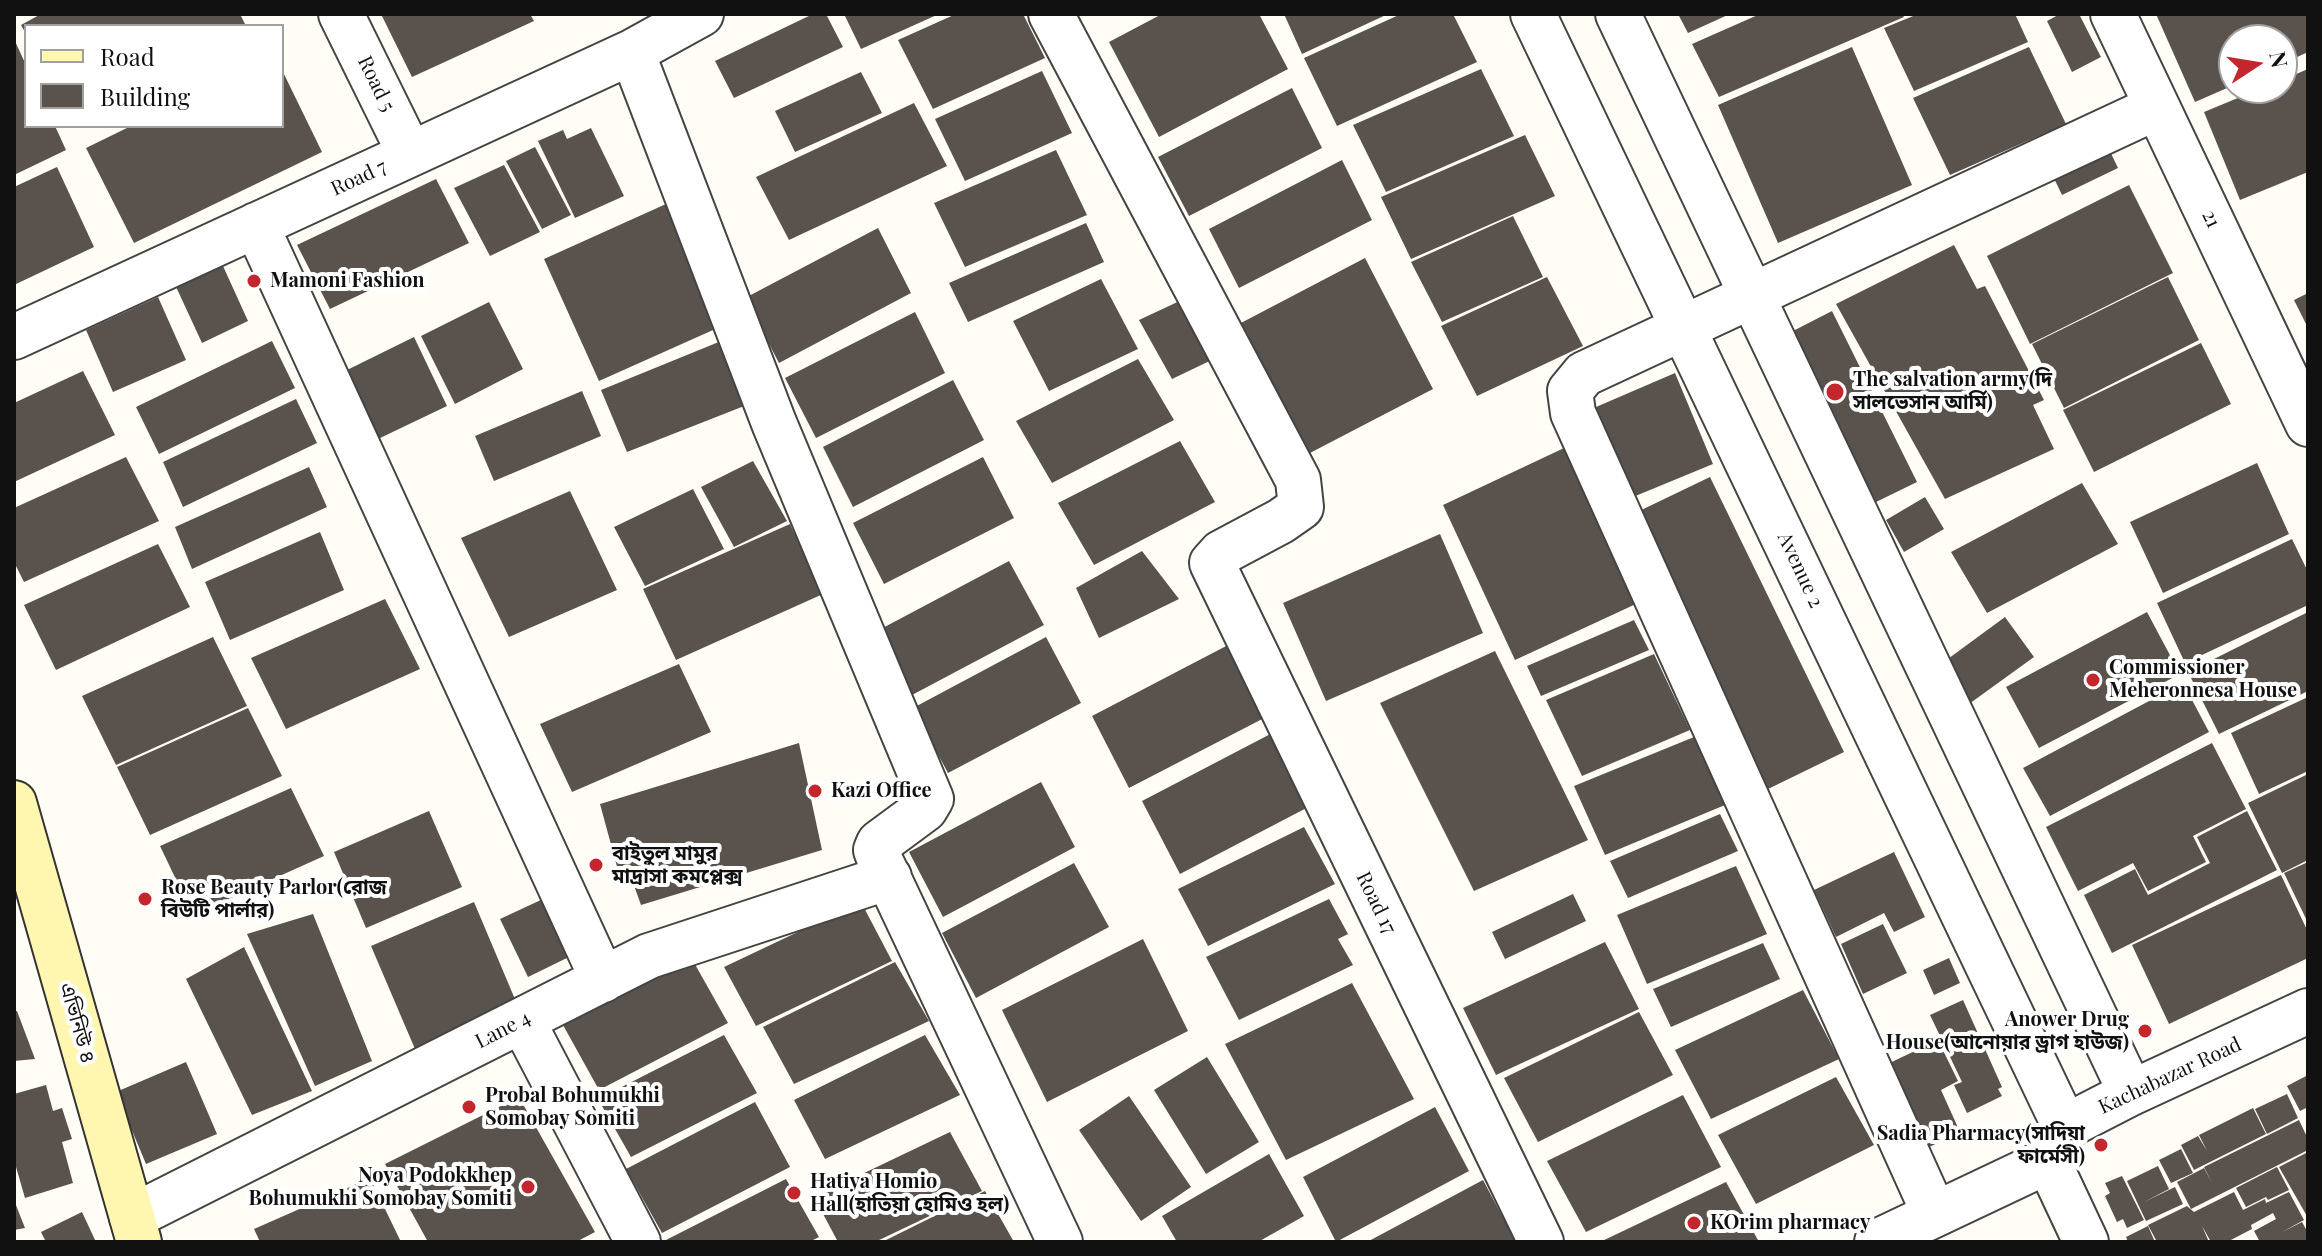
<!DOCTYPE html>
<meta charset="utf-8">
<style>
body{margin:0}
#map{position:relative;width:2322px;height:1256px;overflow:hidden;background:#fffdf5;font-family:"Playfair Display",serif}
canvas{display:block}
.frame{position:absolute;inset:0;border:16px solid #111;pointer-events:none}
.legend{position:absolute;left:24px;top:24px;width:260px;height:104px;box-sizing:border-box;background:#fff;border:2px solid #a0a0a0;margin:0;padding:10px 14px;list-style:none;font-size:24px;color:#111}
.legend li{display:flex;align-items:center;gap:16px;height:40px}
.legend b{width:40px;border:2px solid #a0a0a0}
.north{position:absolute;left:2218px;top:24px;width:80px;height:80px;box-sizing:border-box;background:#fff;border:2px solid #a0a0a0;border-radius:50%;rotate:78deg;font-size:22px;font-weight:700;line-height:32px;text-align:center;color:#111}
.north::after{content:'';display:block;margin:auto;width:28px;height:36px;background:#c4262e;clip-path:polygon(50% 0,100% 100%,50% 72%,0 100%)}
</style>
<div id="map">
<canvas width="2322" height="1256"></canvas>
<div class="frame"></div>
<ul class="legend">
<li><b style="height:10px;background:#fff6b0"></b>Road</li>
<li><b style="height:22px;background:#5a524d"></b>Building</li>
</ul>
<div class="north">N</div>
</div>
<script>
const ctx = document.querySelector('canvas').getContext('2d');
ctx.lineJoin = 'round';
function fill(path, color) { ctx.fillStyle = color; ctx.fill(path, 'evenodd'); }
const toPath = rows => new Path2D(rows.map(r => 'M' + r).join(''));
function stroke(path, color, width, dash) { ctx.strokeStyle = color; ctx.lineWidth = width; ctx.lineCap = dash ? 'butt' : 'round'; ctx.setLineDash(dash || []); ctx.stroke(path); }
function write(font, color, halo, rows, align = 'center') {
  ctx.font = font + ' "Playfair Display","Noto Sans Bengali",serif'; ctx.lineWidth = 8; ctx.setLineDash([]); ctx.textBaseline = 'middle'; ctx.strokeStyle = halo; ctx.fillStyle = color; for (const [text, x, y, turn = 0] of rows) {
    ctx.save(); ctx.translate(x, y); ctx.rotate((+turn || 0) * Math.PI / 180); ctx.textAlign = isNaN(turn) ? turn : align; if (halo) ctx.strokeText(text, 0, 0); ctx.fillText(text, 0, 0); ctx.restore();
  }
}
fill(toPath([
 [41,14,240,14,246,26,26,26,26,34,21,25],
 [381,14,530,14,534,21,412,77],
 [813,14,826,14,843,47,734,98,715,61],
 [844,14,939,14,861,49],
 [956,14,1023,14,1045,58,933,109,898,40],
 [1162,14,1259,14,1288,69,1159,137,1109,42],
 [1284,14,1388,14,1302,54],
 [1401,14,1453,14,1477,62,1337,126,1304,58],
 [1678,14,1730,14,1688,33],
 [1760,14,1902,14,1904,17,1719,97,1692,44],
 [1918,14,2015,14,2028,42,1914,91,1884,28],
 [2060,14,2079,14,2101,57,2072,72,2047,21],
 [2156,14,2308,14,2308,52,2282,64,2282,40,2234,40,2234,85,2195,102],
 [14,39,26,65,26,126,55,126,66,150,14,175],
 [1852,47,1912,185,1778,243,1718,105],
 [2029,47,2066,124,1950,175,1913,98],
 [1481,69,1514,136,1386,192,1353,125],
 [2308,69,2308,172,2240,200,2204,112,2262,88,2282,88,2282,80],
 [282,70,322,152,134,243,86,148,131,126,282,126],
 [1042,71,1072,133,965,181,935,119],
 [861,72,882,113,795,152,775,111],
 [1292,88,1322,148,1189,216,1158,157],
 [914,103,947,166,789,240,756,177],
 [591,128,624,196,575,218,538,141,563,130,567,139],
 [1525,135,1555,196,1411,259,1381,197],
 [2106,143,2118,168,2062,195,2050,170],
 [535,147,571,215,542,229,506,161],
 [1056,150,1087,215,965,267,934,203],
 [1342,160,1372,220,1239,288,1209,229],
 [504,165,540,232,490,256,454,188],
 [57,167,94,247,14,285,14,187],
 [436,179,469,243,330,309,297,245],
 [2129,185,2173,273,2030,344,1987,256],
 [666,204,722,326,599,381,544,259],
 [1513,216,1543,277,1442,322,1411,262],
 [1086,223,1104,262,968,322,949,283],
 [878,228,911,293,779,363,745,298],
 [1954,245,1977,289,1985,286,2044,400,2033,405,2054,449,1945,499,1836,304],
 [218,255,248,321,202,343,171,276],
 [1365,258,1433,389,1308,454,1239,324],
 [1547,277,1583,346,1477,396,1441,326],
 [2168,277,2199,340,2064,408,2032,344],
 [1101,279,1138,349,1049,391,1013,321],
 [2308,293,2308,328,2294,300],
 [158,297,186,360,113,392,86,330],
 [1186,298,1218,357,1172,379,1139,320],
 [489,302,523,369,455,404,421,336],
 [1832,311,1917,482,1876,502,1791,332],
 [915,312,945,373,816,438,785,378],
 [414,337,447,406,378,439,345,371],
 [731,337,757,401,627,452,601,390],
 [272,341,295,388,159,454,136,407],
 [2201,343,2231,404,2094,472,2063,410],
 [1138,359,1174,420,1052,483,1016,421],
 [83,371,115,435,14,482,14,403],
 [1675,373,1713,464,1633,497,1596,407],
 [953,380,984,440,853,507,823,447],
 [582,391,601,436,494,481,475,436],
 [296,399,317,443,183,507,163,462],
 [1180,441,1215,502,1094,565,1058,503],
 [1579,441,1651,597,1515,660,1443,505],
 [126,457,159,521,24,582,14,562,14,508],
 [983,457,1014,518,884,584,853,523],
 [753,461,787,521,734,547,701,487],
 [2257,463,2289,534,2163,593,2130,522],
 [309,467,327,507,192,569,175,527],
 [1710,477,1844,752,1768,789,1633,514],
 [2082,483,2118,544,1987,613,1951,552],
 [693,489,724,549,645,586,614,527],
 [570,491,617,590,509,637,461,538],
 [1925,497,1944,529,1904,552,1886,520],
 [790,524,823,594,676,660,643,589],
 [320,532,344,590,230,640,205,582],
 [1440,534,1483,633,1326,701,1283,603],
 [2292,539,2308,572,2308,605,2185,663,2157,603],
 [158,544,190,607,56,670,24,605],
 [1142,551,1179,599,1099,638,1076,588],
 [1009,561,1044,625,912,695,877,631],
 [385,599,420,669,286,729,251,658],
 [2147,612,2180,674,2039,748,2006,687],
 [2308,612,2308,691,2219,734,2188,672],
 [2005,617,2034,657,1969,704,1941,664],
 [1634,620,1649,650,1541,696,1527,666],
 [213,637,247,706,116,765,82,696],
 [1046,637,1081,703,948,773,913,708],
 [1230,644,1268,716,1129,788,1092,716],
 [1495,651,1588,840,1474,891,1380,703],
 [1654,654,1690,730,1582,776,1546,700],
 [679,664,711,732,572,792,540,724],
 [2183,683,2209,732,2050,816,2023,768],
 [2308,697,2308,771,2259,794,2231,733],
 [248,708,282,776,150,835,117,767],
 [1280,729,1318,802,1180,874,1142,801],
 [1694,737,1725,805,1605,855,1574,786],
 [799,743,822,850,641,905,632,880,622,885,600,804],
 [2212,743,2246,809,2193,836,2206,862,2148,891,2133,863,2078,891,2046,827],
 [2308,774,2308,860,2282,873,2248,803],
 [1041,782,1075,847,943,917,909,852],
 [291,788,324,856,193,915,160,846],
 [429,811,462,887,366,928,334,852],
 [2247,811,2277,870,2112,953,2084,895,2135,869,2148,895,2210,863,2197,837],
 [1720,814,1738,851,1628,898,1610,861],
 [1304,827,1335,884,1208,946,1178,889],
 [1894,852,1925,917,1894,932,1884,913,1836,937,1814,890],
 [2308,862,2308,923,2284,873],
 [1074,863,1109,927,976,998,942,933],
 [1736,866,1767,934,1647,984,1617,915],
 [2281,875,2308,932,2308,958,2169,1024,2132,945],
 [1573,894,1586,921,1505,959,1492,932],
 [543,899,571,956,528,977,500,919],
 [1329,899,1348,934,1338,939,1353,965,1239,1020,1206,957],
 [474,902,517,1004,415,1049,371,946],
 [861,902,892,961,756,1026,724,967],
 [313,914,372,1061,315,1086,247,934],
 [1883,924,1907,973,1863,994,1841,944],
 [1143,939,1188,1031,1047,1102,1002,1010],
 [1605,942,1639,1009,1496,1075,1463,1008],
 [1763,943,1780,979,1671,1027,1653,989],
 [244,947,312,1091,252,1115,186,979],
 [1949,958,1960,983,1934,995,1923,970],
 [692,959,728,1023,599,1090,563,1025],
 [895,962,929,1021,794,1084,763,1027],
 [1352,983,1414,1099,1286,1160,1225,1044],
 [1803,990,1839,1059,1711,1119,1675,1050],
 [1963,1000,2002,1087,1998,1089,2002,1096,1967,1113,1954,1085,1962,1082,1930,1015],
 [14,1011,17,1011,35,1059,14,1061],
 [1639,1012,1673,1075,1538,1142,1504,1078],
 [724,1035,757,1093,631,1157,598,1099],
 [925,1035,960,1095,825,1159,794,1100],
 [1938,1040,1958,1081,1941,1090,1960,1132,1917,1153,1877,1069],
 [1207,1057,1259,1142,1206,1174,1154,1090],
 [186,1062,217,1134,146,1164,116,1092],
 [2308,1075,2308,1107,2300,1111,2287,1086],
 [1836,1077,1874,1145,1756,1204,1718,1135],
 [46,1085,53,1111,62,1108,72,1139,62,1142,73,1183,25,1198,14,1160,14,1094],
 [2287,1094,2298,1118,2267,1134,2255,1109],
 [1683,1095,1721,1167,1586,1232,1547,1161],
 [1129,1096,1191,1187,1141,1221,1079,1130],
 [519,1097,595,1232,576,1242,428,1242,385,1164],
 [755,1102,790,1167,662,1233,626,1169],
 [1435,1107,1469,1171,1336,1242,1303,1177],
 [2253,1108,2266,1134,2194,1170,2181,1145,2198,1136,2207,1151,2199,1135],
 [2299,1120,2308,1139,2308,1150,2191,1209,2177,1182,2204,1168,2212,1183,2204,1167],
 [950,1132,982,1191,875,1242,838,1242,814,1197],
 [2181,1149,2193,1173,2171,1183,2159,1160],
 [2308,1152,2308,1218,2279,1167],
 [1269,1154,1304,1216,1258,1242,1177,1242,1162,1216],
 [2158,1166,2169,1189,2144,1202,2175,1187,2183,1204,2146,1221,2127,1181],
 [2277,1167,2289,1190,2268,1200,2266,1197,2246,1207,2236,1188],
 [2122,1176,2144,1220,2127,1228,2123,1219,2117,1222,2105,1196,2110,1193,2105,1183],
 [370,1178,401,1242,260,1242,254,1229],
 [786,1179,819,1237,809,1242,662,1242],
 [1483,1180,1516,1242,1367,1242],
 [1726,1182,1759,1242,1600,1242],
 [985,1191,1014,1242,882,1242],
 [2234,1192,2243,1210,2265,1199,2266,1203,2289,1192,2304,1220,2282,1232,2302,1222,2308,1233,2308,1242,2260,1242,2254,1231,2276,1219,2273,1213,2251,1225,2252,1229,2227,1242,2211,1242,2202,1226,2209,1242,2157,1242,2148,1225,2187,1206,2194,1212],
 [14,1200,25,1228,14,1230],
 [82,1212,96,1242,46,1242,41,1232],
 [2148,1226,2155,1242,2128,1242,2126,1237]
]), '#5a524d');
const street = toPath([
 [341,14,410,154],
 [1051,14,1298,480,1301,507,1281,521,1221,553,1212,563,1541,1242],
 [1533,14,2065,1127],
 [1618,14,2131,1093],
 [2113,14,2308,424],
 [632,52,774,423,931,799,925,809,879,843,876,850,879,858,1060,1242],
 [256,225,603,980],
 [14,337,632,52,701,14],
 [522,1020,638,1242],
 [2048,1161,2086,1242],
 [1934,1213,1573,413,1570,391,1584,374,2157,107],
 [132,1217,649,956,889,877],
 [1877,1242,2048,1161,2065,1127,2131,1093,2308,1011]
]);
const secondary = toPath([
 [14,803,139,1242]
]);
stroke(street, '#444', 48);
stroke(secondary, '#333', 48);
stroke(street, '#fff', 44);
stroke(secondary, '#fff6b0', 44);
for (const [x, y, r, color] of [
 [254,281,8,"#c4262e"],
 [1835,392,10,"#c4262e"],
 [2093,680,8,"#c4262e"],
 [815,791,8,"#c4262e"],
 [596,865,8,"#c4262e"],
 [145,899,8,"#c4262e"],
 [2145,1031,8,"#c4262e"],
 [469,1107,8,"#c4262e"],
 [2101,1145,8,"#c4262e"],
 [528,1187,8,"#c4262e"],
 [794,1193,8,"#c4262e"],
 [1694,1223,8,"#c4262e"]
]) { const dot = new Path2D(); dot.arc(x, y, r, 0, 2 * Math.PI); ctx.fillStyle = color; ctx.fill(dot); stroke(dot, '#fff', 3); }
write('20px', '#111', '#fff', [
 ["Road 5",376,84,64],
 ["Road 7",359,178,-25],
 ["21",2211,219,65],
 ["Avenue 2",1800,570,65],
 ["Road 17",1376,903,64],
 ["এভিনিউ ৪",77,1023,74],
 ["Lane 4",503,1030,-27],
 ["Kachabazar Road",2170,1076,-25]
]);
write('bold 20px', '#111', '#fff', [
 ["Mamoni Fashion",270,281],
 ["The salvation army(দি",1853,380],
 ["সালভেসান আর্মি)",1853,403],
 ["Commissioner",2109,668],
 ["Meheronnesa House",2109,691],
 ["Kazi Office",831,791],
 ["বাইতুল মামুর",612,854],
 ["মাদ্রাসা কমপ্লেক্স",612,877],
 ["Rose Beauty Parlor(রোজ",161,888],
 ["বিউটি পার্লার)",161,911],
 ["Anower Drug",2129,1020,"right"],
 ["House(আনোয়ার ড্রাগ হাউজ)",2129,1043,"right"],
 ["Probal Bohumukhi",485,1096],
 ["Somobay Somiti",485,1119],
 ["Sadia Pharmacy(সাদিয়া",2085,1134,"right"],
 ["ফার্মেসী)",2085,1157,"right"],
 ["Noya Podokkhep",512,1176,"right"],
 ["Bohumukhi Somobay Somiti",512,1199,"right"],
 ["Hatiya Homio",810,1182],
 ["Hall(হাতিয়া হোমিও হল)",810,1205],
 ["KOrim pharmacy",1710,1223]
], 'left');
</script>
